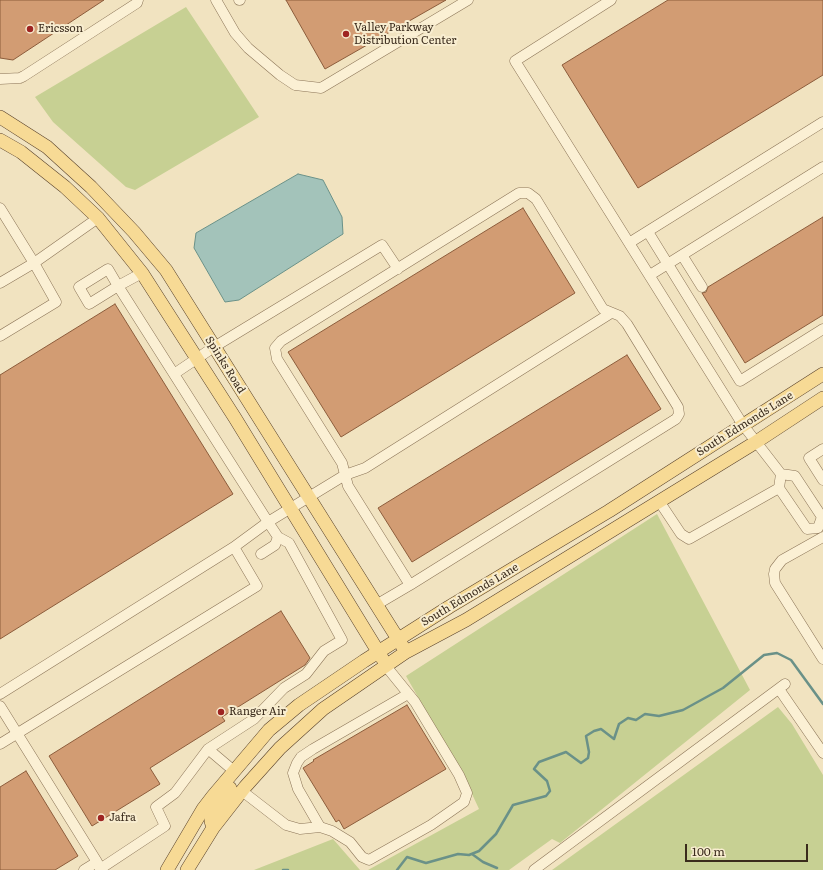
<!DOCTYPE html>
<style>
body{margin:0}
#map{position:relative;width:823px;height:870px;overflow:hidden;background:#f1e3c0;font-family:Literata,serif}
canvas{display:block}
.scale{position:absolute;left:685px;top:844px;width:123px;height:18px;box-sizing:border-box;border:2px solid #3a2b1c;border-top:0;padding-left:5px;font-size:12px;line-height:14px;white-space:nowrap;color:#3a2b1c;-webkit-text-stroke:3px #f8edd0;paint-order:stroke}
</style>
<div id="map">
<canvas width="823" height="870"></canvas>
<div class="scale">100 m</div>
</div>
<script>
const ctx = document.querySelector('canvas').getContext('2d');
ctx.lineJoin = 'round';
function fill(path, color) { ctx.fillStyle = color; ctx.fill(path, 'evenodd'); }
const toPath = rows => new Path2D(rows.map(r => 'M' + r).join(''));
function stroke(path, color, width, dash) { ctx.strokeStyle = color; ctx.lineWidth = width; ctx.lineCap = dash ? 'butt' : 'round'; ctx.setLineDash(dash || []); ctx.stroke(path); }
function write(font, color, halo, rows, align = 'center') {
  ctx.font = font + ' Literata,serif'; ctx.lineWidth = 4; ctx.setLineDash([]); ctx.textBaseline = 'middle'; ctx.strokeStyle = halo; ctx.fillStyle = color; for (const [text, x, y, turn = 0] of rows) {
    ctx.save(); ctx.translate(x, y); ctx.rotate((+turn || 0) * Math.PI / 180); ctx.textAlign = isNaN(turn) ? turn : align; if (halo) ctx.strokeText(text, 0, 0); ctx.fillText(text, 0, 0); ctx.restore();
  }
}
fill(toPath([
 [186,7,259,117,135,190,126,187,53,122,35,97],
 [657,514,750,690,560,843,552,839,509,870,368,870,479,809,466,781,406,676],
 [778,707,792,724,823,775,823,870,552,870],
 [333,839,360,870,254,870]
]), '#c7d093');
const water = toPath([
 [298,174,323,180,342,217,343,234,239,300,225,302,194,248,196,233,298,174]
]);
fill(water, '#a3c3ba');
stroke(water, '#6a9188', 1);
stroke(toPath([
 [472,854,483,862,497,868],
 [283,870,288,870],
 [397,870,407,857,426,863,458,854,469,855,479,851,496,834,513,805,546,796,550,791,547,781,534,769,539,762,566,752,581,763,588,758,589,752,586,736,594,731,601,729,614,739,619,724,628,718,636,720,645,714,659,716,683,710,723,688,764,655,777,653,791,660,823,704]
]), '#6a9188', 2.5);
const building = toPath([
 [0,0,104,0,13,60,0,58,0,0],
 [286,0,446,0,325,69,286,0],
 [668,0,823,0,823,75,638,188,562,65,668,0],
 [523,208,575,293,341,437,288,352,523,208],
 [823,217,823,315,745,363,702,293,706,292,708,287,823,217],
 [115,304,233,494,0,639,0,375,115,304],
 [627,355,661,409,412,562,378,508,627,355],
 [281,611,310,658,305,665,222,717,225,721,150,768,160,784,92,826,49,756,281,611],
 [407,705,446,769,344,829,339,820,336,822,303,768,314,761,313,760,407,705],
 [26,771,78,856,55,870,0,870,0,787,26,771]
]);
fill(building, '#d29c73');
stroke(building, '#8c5c3b', 1);
const minor = toPath([
 [216,0,235,33,248,48,280,75,295,85,321,88,468,0],
 [239,0,240,0],
 [611,0,515,61,743,425,781,474],
 [0,79,20,78,24,76,137,3,138,0],
 [0,208,34,263,0,283],
 [648,232,740,381,823,329],
 [629,243,823,122],
 [682,255,702,287],
 [650,275,823,167],
 [0,336,56,302,34,263,98,218],
 [174,374,214,347,382,245,398,269],
 [823,449,809,458,823,480],
 [781,474,795,476,822,517,818,528,807,529,779,488,781,474],
 [659,501,681,534,689,539,779,488],
 [823,537,782,560,775,569,774,574,775,583,823,659],
 [261,554,275,545,278,537],
 [376,605,410,585,676,419,679,414,678,407,627,324,620,316,603,309,536,199,528,193,519,193,281,341,275,348,277,359,342,463,348,486,410,585],
 [779,689,823,753],
 [0,694,234,547],
 [0,706,97,862],
 [0,744,257,586,234,547,268,522,118,286,108,269,79,287,89,304,118,286,142,273],
 [208,749,234,771],
 [242,791,286,825,300,829,320,827,332,831,350,842,362,857,369,860,431,825,464,802,467,793,459,775,415,702,385,665],
 [320,827,298,789,293,773,297,763,301,757,313,749,408,694],
 [100,869,165,826,156,807,175,793,208,749,254,719,284,688,306,674,324,651,342,640,289,543,278,537,268,522,345,475,365,468,611,313],
 [84,870,97,862,100,868],
 [534,870,785,684]
]);
const major = toPath([
 [0,117,47,147,91,187,134,232,166,270,403,647],
 [0,140,21,152,65,187,98,218,142,273,235,418,382,658],
 [213,828,211,821,215,812,230,788],
 [167,870,203,809,213,796,269,730,299,705,364,661,449,607,609,511,823,374],
 [187,870,213,828,245,787,280,748,323,709,406,652,466,620,756,442,823,398]
]);
stroke(minor, '#8b7457', 11);
stroke(major, '#58412b', 14);
stroke(minor, '#fbf0d4', 10);
stroke(major, '#f7da95', 13);
for (const [x, y, r, color] of [
 [30,29,4,"#9e2422"],
 [346,34,4,"#9e2422"],
 [221,712,4,"#9e2422"],
 [101,818,4,"#9e2422"]
]) { const dot = new Path2D(); dot.arc(x, y, r, 0, 2 * Math.PI); ctx.fillStyle = color; ctx.fill(dot); stroke(dot, '#f8edd0', 1.5); }
write('11px', '#3a2b1c', '#f8edd0', [
 ["Valley Parkway",354,28],
 ["Distribution Center",354,41],
 ["Ericsson",38,29],
 ["Ranger Air",229,712],
 ["Jafra",109,818]
], 'left');
write('11px', '#3a2b1c', '#f8edd0', [
 ["Spinks Road",225,365,58],
 ["South Edmonds Lane",745,424,-32],
 ["South Edmonds Lane",470,595,-31]
]);
</script>
